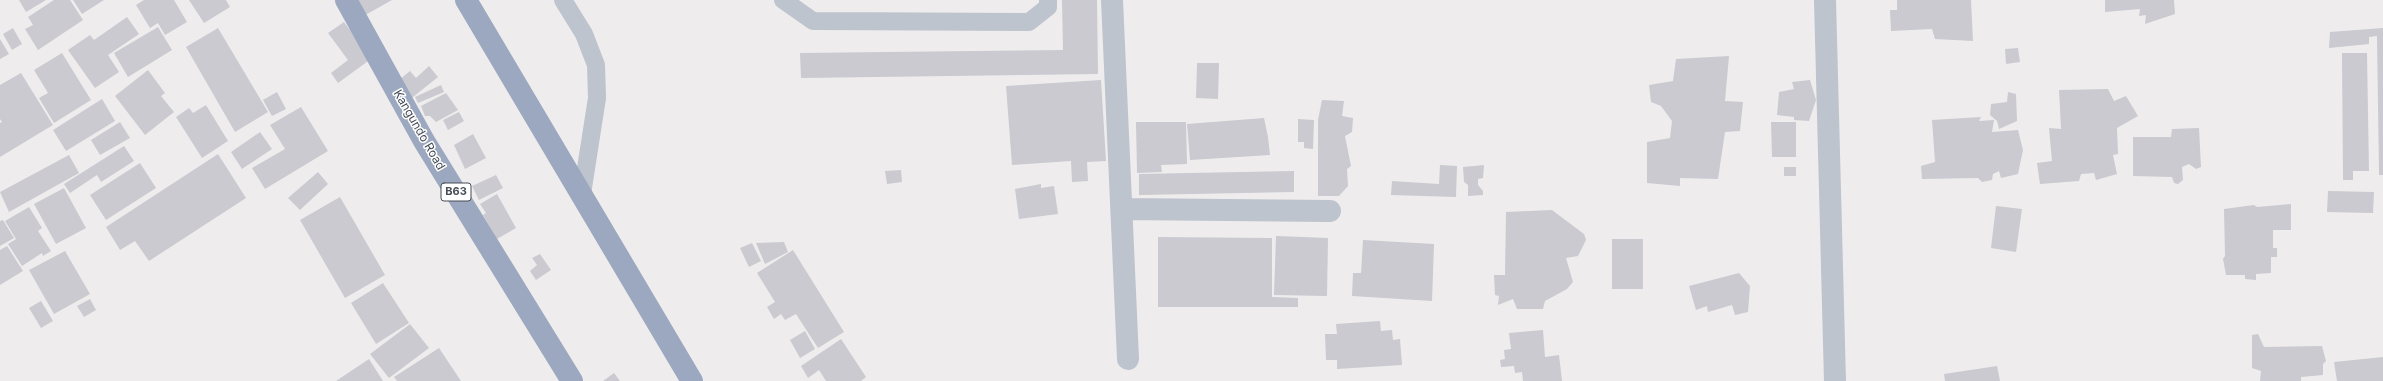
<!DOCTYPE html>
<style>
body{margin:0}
canvas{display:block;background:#eeecec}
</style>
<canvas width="2383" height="381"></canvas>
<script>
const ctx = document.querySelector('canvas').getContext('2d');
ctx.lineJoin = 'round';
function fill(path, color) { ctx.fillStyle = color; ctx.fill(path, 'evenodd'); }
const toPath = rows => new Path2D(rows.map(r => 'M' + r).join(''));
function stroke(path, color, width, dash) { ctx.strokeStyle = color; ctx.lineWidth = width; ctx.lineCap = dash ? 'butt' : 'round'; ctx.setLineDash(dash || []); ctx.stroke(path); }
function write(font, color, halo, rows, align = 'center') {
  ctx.font = font + ' Inter,sans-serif'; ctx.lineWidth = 3; ctx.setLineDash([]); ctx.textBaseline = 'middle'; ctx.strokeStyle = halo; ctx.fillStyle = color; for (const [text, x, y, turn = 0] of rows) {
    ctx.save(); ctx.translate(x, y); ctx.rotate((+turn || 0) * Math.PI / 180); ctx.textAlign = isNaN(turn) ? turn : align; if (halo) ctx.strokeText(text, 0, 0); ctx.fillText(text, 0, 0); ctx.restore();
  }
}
fill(toPath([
 [19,0,46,0,26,12],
 [54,0,70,0,83,20,38,50,25,29,33,25,28,17],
 [73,0,104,0,82,14],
 [144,0,174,0,187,22,165,35,158,23,150,28,136,5],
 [189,0,226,0,230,7,204,23],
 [350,0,392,0,360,18],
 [1062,0,1097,0,1098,74,801,78,800,53,1063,50],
 [1897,0,1971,0,1973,41,1935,39,1932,29,1891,31,1890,10,1897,10],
 [2105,0,2174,0,2175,14,2145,24,2146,15,2139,16,2140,9,2105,12],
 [127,17,139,34,108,55,119,72,95,88,68,50,90,35,94,40],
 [344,22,371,59,338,83,331,73,348,60,328,33],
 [158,27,172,50,128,77,114,53],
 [13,28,22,44,12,50,3,34],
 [218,28,268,112,235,132,186,47],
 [2383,28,2383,175,2379,175,2377,36,2369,37,2369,44,2329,48,2330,32],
 [0,39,9,54,0,59],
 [2018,48,2020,62,2006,64,2005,49],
 [62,53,91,100,54,123,39,98,48,93,34,70],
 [2342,53,2367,53,2369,171,2353,171,2353,180,2343,180],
 [1729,56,1725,101,1743,102,1740,131,1725,132,1718,179,1680,178,1680,186,1647,183,1647,142,1670,138,1672,121,1661,106,1651,102,1649,85,1673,81,1676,59],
 [1197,63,1219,63,1218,99,1196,98],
 [429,66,438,77,408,101,394,84,410,71,416,78],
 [148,70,165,93,161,96,174,112,145,135,115,96],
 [21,73,53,125,0,157,0,123,2,122,0,119,0,85],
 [1101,80,1106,161,1087,162,1088,181,1072,182,1071,161,1012,165,1006,86],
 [1810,80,1816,100,1809,121,1794,120,1794,117,1777,115,1779,92,1794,89,1792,82],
 [441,85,444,92,418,103,415,97],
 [2108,89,2114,101,2126,96,2138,116,2117,128,2118,154,2113,155,2117,174,2096,180,2094,173,2081,174,2079,181,2040,184,2037,163,2052,161,2049,128,2061,129,2059,90],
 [277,92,286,109,272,116,263,100],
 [2008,92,2016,94,2017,121,1999,129,1997,121,1990,115,1991,104,2007,102],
 [446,93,458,110,436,122,430,116,425,116,421,106],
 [102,99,115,121,66,151,53,130],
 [1322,100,1344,101,1342,116,1353,118,1352,132,1345,136,1351,166,1347,169,1348,186,1339,196,1318,196,1318,120],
 [206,105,228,141,202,158,176,117,189,108,193,113],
 [301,107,328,151,265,189,252,168,285,149,270,125],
 [459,112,464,121,448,130,443,120],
 [1981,117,1979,121,1994,120,1992,132,2018,130,2023,150,2018,174,2001,178,1999,171,1993,174,1992,180,1982,182,1978,178,1922,179,1921,166,1935,162,1932,120],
 [1264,118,1268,137,1270,155,1190,160,1187,124],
 [1298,119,1314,120,1313,149,1304,148,1304,142,1298,142],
 [120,122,130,138,100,155,91,140],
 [1136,122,1186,122,1187,164,1161,165,1162,172,1137,173],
 [1771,122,1796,122,1796,157,1772,157],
 [2199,128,2201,167,2196,169,2189,164,2182,167,2183,180,2178,184,2174,183,2172,177,2133,176,2133,137,2171,137,2172,129],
 [260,132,272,149,242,169,231,152],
 [473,134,486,158,465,169,454,145],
 [124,146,134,161,101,182,97,175,70,193,64,184],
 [218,154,246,198,149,261,135,241,120,250,106,227],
 [69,155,79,173,9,212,0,192],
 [140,163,156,188,106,220,90,195],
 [1440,165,1457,166,1456,197,1391,195,1392,181,1439,184],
 [1484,165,1483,178,1478,179,1478,185,1483,191,1483,195,1468,196,1468,185,1464,182,1463,167],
 [1784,167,1796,167,1796,176,1784,176],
 [901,170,902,182,887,184,885,171],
 [1294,171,1294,192,1139,195,1139,174],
 [318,172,328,184,300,210,288,198],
 [496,175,503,188,479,200,472,186],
 [1041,184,1041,188,1054,186,1058,214,1019,219,1015,189],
 [64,188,86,228,56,244,34,204],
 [2328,191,2374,192,2373,213,2327,212],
 [497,194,516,228,497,239,483,215,486,213,480,204],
 [340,197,385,275,345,298,300,220],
 [2291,204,2291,230,2273,230,2273,248,2277,248,2277,257,2271,257,2271,273,2256,274,2256,280,2245,279,2245,275,2226,275,2223,259,2225,256,2224,209,2254,205,2257,207],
 [1996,206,2022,209,2016,252,1991,248],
 [29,207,42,228,38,231,51,251,43,256,42,253,22,266,8,244,16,239,5,221],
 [1552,210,1584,234,1586,240,1578,256,1566,258,1573,282,1567,289,1545,301,1543,309,1517,309,1513,299,1498,305,1499,296,1495,295,1494,275,1505,275,1506,212],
 [3,220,14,238,0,246,0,221],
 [1276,236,1328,238,1327,296,1274,295],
 [1158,237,1272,238,1272,297,1298,298,1298,307,1158,307],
 [1612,239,1643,239,1643,289,1612,289],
 [1363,240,1434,244,1432,301,1352,296,1353,273,1361,273],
 [784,242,788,252,765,264,756,243],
 [752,243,761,261,749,267,740,248],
 [7,246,23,271,0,285,0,250],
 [793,250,844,332,818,348,796,314,785,320,781,314,774,319,767,307,775,302,757,273],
 [65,251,90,294,54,314,29,270],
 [540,254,551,270,536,280,530,271,537,265,532,258],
 [1739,273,1750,286,1748,312,1735,315,1732,305,1708,312,1707,306,1696,310,1689,286],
 [383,283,409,323,376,344,351,303],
 [90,299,96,310,84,317,77,306],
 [41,301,53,321,41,328,29,308],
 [1380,321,1381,331,1392,330,1393,340,1400,339,1402,365,1337,369,1337,360,1326,360,1325,334,1337,334,1336,324],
 [410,324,429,348,389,378,370,354],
 [1543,330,1545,357,1559,355,1562,381,1523,381,1522,372,1515,373,1514,366,1501,367,1500,360,1505,359,1504,350,1511,349,1509,333],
 [805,331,815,349,800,358,790,340],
 [2258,334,2264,347,2322,346,2326,361,2323,364,2323,375,2301,377,2301,381,2260,381,2261,371,2252,368,2252,335],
 [841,339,866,377,861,381,826,381,819,370,808,378,801,366],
 [439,348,461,381,397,381,394,377],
 [2383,357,2383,381,2337,381,2334,362],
 [369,359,383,381,336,381],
 [1997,366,2000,381,1945,381,1944,374],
 [614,373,620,381,603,381]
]), '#cacad0');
stroke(toPath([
 [563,0,584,34,596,65,597,98,582,194],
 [783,0,813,21,1029,22,1048,7,1048,0]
]), '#bec4cd', 18);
stroke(toPath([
 [1112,0,1128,359],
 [1825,0,1835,381],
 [1122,209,1330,211]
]), '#bec4cd', 22);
stroke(toPath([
 [346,0,424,141,572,381],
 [466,0,692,381]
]), '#9ba8bf', 22);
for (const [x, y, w] of [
 [456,192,30]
]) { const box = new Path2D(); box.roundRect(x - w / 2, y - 9, w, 18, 3); ctx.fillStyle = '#fff'; ctx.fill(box); stroke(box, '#464d57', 1); }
write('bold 11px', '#464d57', null, [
 ["B63",456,192]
]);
write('12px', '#464d57', '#fff', [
 ["Kangundo Road",419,130,60]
]);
</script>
